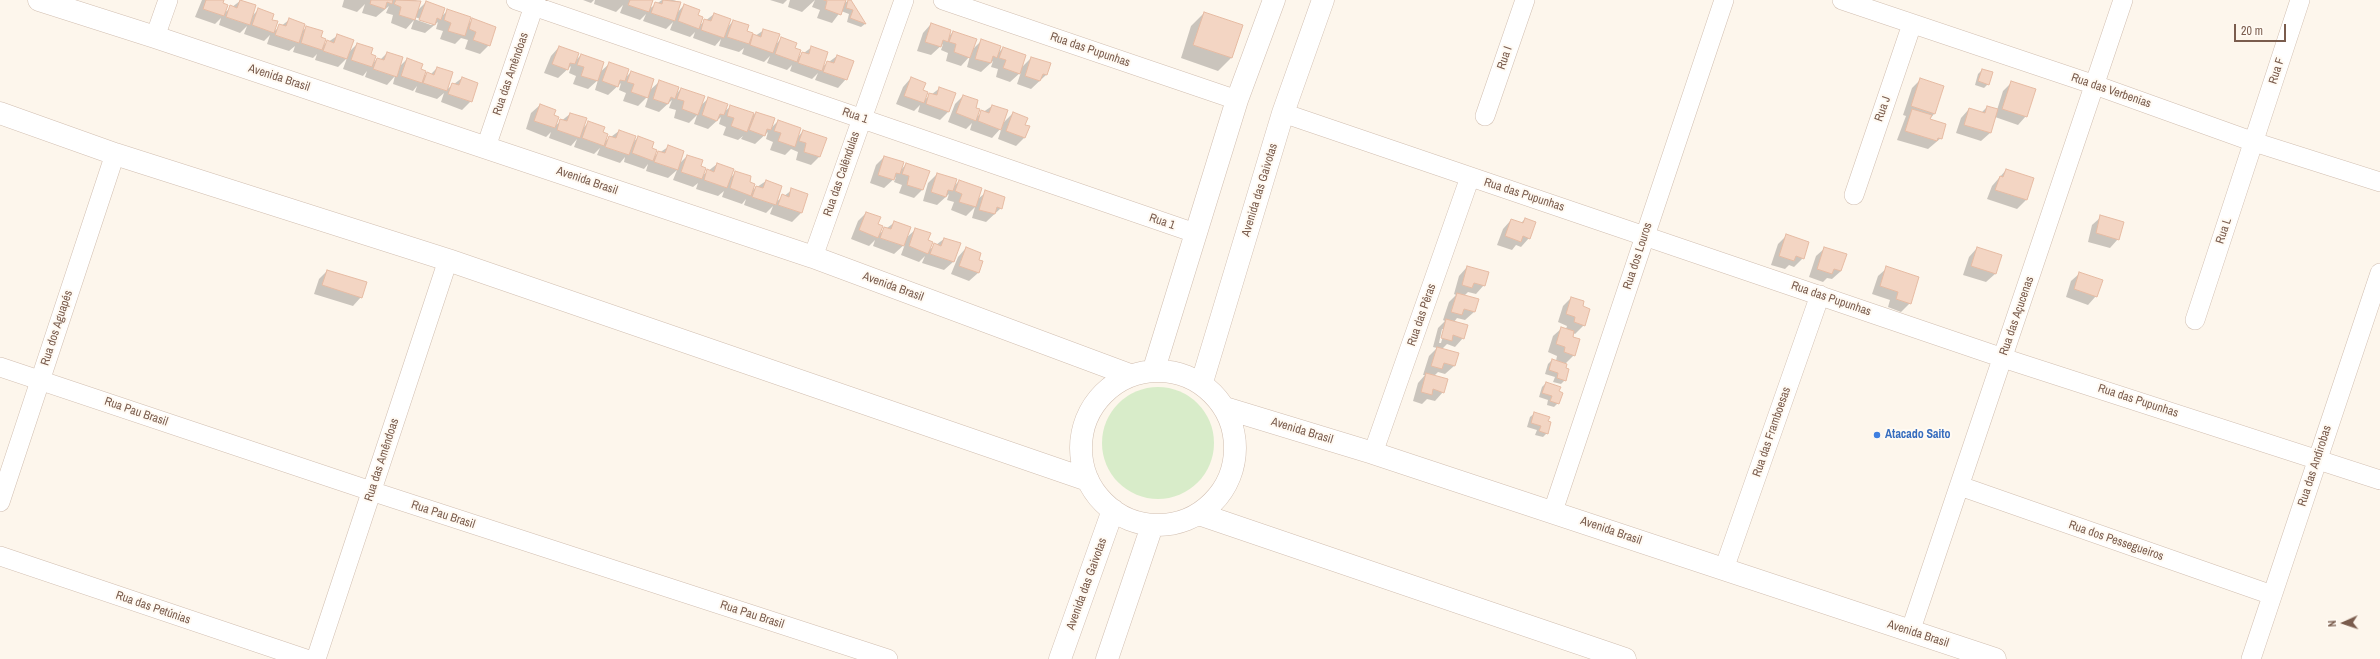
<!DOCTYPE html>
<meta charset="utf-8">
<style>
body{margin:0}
#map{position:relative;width:2380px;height:659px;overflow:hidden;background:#fdf6ec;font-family:"Archivo Narrow",sans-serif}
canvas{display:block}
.north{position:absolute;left:2324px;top:603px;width:40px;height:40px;-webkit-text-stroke:3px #fffaf3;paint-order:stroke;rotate:267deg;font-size:11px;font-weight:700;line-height:16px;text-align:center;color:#7a5c4d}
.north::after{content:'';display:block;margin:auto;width:14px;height:18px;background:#7a5c4d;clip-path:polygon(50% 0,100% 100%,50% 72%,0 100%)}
.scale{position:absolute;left:2234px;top:24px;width:52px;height:18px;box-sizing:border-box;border:2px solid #7a5c4d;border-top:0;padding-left:5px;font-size:12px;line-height:14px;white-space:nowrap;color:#7a5c4d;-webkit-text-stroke:3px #fffaf3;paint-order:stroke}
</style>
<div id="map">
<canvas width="2380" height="659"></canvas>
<div class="north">N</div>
<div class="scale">20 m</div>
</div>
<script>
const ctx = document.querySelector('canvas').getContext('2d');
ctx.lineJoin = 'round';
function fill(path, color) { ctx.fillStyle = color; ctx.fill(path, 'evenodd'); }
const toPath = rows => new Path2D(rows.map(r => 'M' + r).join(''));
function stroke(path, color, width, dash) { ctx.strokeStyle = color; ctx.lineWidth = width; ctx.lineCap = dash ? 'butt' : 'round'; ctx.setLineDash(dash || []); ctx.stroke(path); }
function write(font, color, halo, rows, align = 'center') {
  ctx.font = font + ' "Archivo Narrow",sans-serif'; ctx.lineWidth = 4; ctx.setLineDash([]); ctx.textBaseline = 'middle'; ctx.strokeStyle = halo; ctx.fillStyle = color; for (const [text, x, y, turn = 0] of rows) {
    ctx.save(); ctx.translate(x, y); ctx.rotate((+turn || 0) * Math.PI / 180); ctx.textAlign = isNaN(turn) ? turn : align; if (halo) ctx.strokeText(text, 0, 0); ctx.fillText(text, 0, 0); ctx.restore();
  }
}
fill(toPath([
 '1102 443a56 56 0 1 1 112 0a56 56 0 1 1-112 0Z'
]), '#d8ecc9');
fill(toPath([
 [202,0,223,0,222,4,224,13,240,1,252,16,259,9,271,20,273,32,289,20,301,32,307,27,320,38,322,46,337,36,348,53,357,44,370,55,373,63,377,59,380,60,387,53,398,68,407,59,419,70,423,78,427,73,431,74,437,68,446,90,462,78,471,101,462,110,441,102,444,93,437,99,415,92,417,86,413,91,393,84,395,76,387,85,365,77,367,71,363,76,343,69,347,58,338,67,315,60,317,54,313,58,293,52,295,46,289,51,267,44,270,35,264,41,244,34,247,26,240,33,219,25,221,18,215,24,195,17],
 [344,0,415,0,420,2,417,11,426,2,441,17,448,10,468,24,473,19,489,45,480,54,465,49,468,40,461,38,455,44,440,39,443,31,436,29,438,22,425,33,411,29,414,20,406,29,391,23,393,15,386,13,389,6,376,17,362,13,365,4,357,12,342,7],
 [415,17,433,24,431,25,414,19],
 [583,0,594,0,591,3],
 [595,0,650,0,649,9,662,0,673,0,680,2,677,13,684,5,697,16,700,25,714,14,727,28,733,21,746,32,749,40,764,30,775,45,782,38,794,49,797,58,812,47,822,67,837,56,846,79,838,88,815,80,818,73,812,79,790,71,792,65,787,70,767,63,770,56,764,62,742,54,744,48,739,52,719,46,721,39,715,46,693,38,695,32,690,37,670,30,673,22,666,29,643,21,646,14,640,20,620,13,623,5,616,12,594,4],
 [770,0,787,0,783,4],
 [790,0,845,0,844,3,850,0,865,24,861,27,847,22,849,14,841,11,832,23,817,18,820,10,812,7,815,0,802,12,788,7],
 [1204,13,1242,26,1231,58,1218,71,1181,58,1191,26],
 [931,24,948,37,953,32,972,50,981,41,998,53,1003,48,1021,68,1031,58,1046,75,1031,89,1017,84,1021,72,1010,82,996,77,998,69,991,67,993,61,981,72,967,67,970,56,961,66,946,61,948,53,941,50,943,44,931,55,917,51,923,33],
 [559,47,575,61,581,55,599,73,609,64,625,78,631,72,649,91,660,81,675,95,681,89,700,106,709,98,724,112,731,106,751,117,756,113,772,127,778,121,797,138,803,131,825,139,819,157,811,165,796,160,798,152,791,149,785,155,770,150,773,142,766,139,768,132,755,144,741,139,743,136,738,140,723,135,726,127,719,124,721,117,708,129,694,124,697,115,689,123,674,118,676,110,669,108,672,100,659,112,645,107,649,95,638,106,623,101,626,93,619,90,621,83,608,95,595,90,598,80,588,89,573,84,576,76,569,73,571,66,558,78,544,73,551,56],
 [1982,70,1988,84,1984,88,1975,85,1978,74],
 [911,78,922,91,924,100,940,88,948,112,940,120,918,112,920,105,914,111,896,104,903,87],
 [1921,79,1934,114,1929,120,1941,138,1928,149,1897,140,1906,116,1903,115,1912,88],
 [2012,82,2026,116,2018,125,1995,117,1990,133,1981,141,1956,133,1961,118,1969,109,1981,113,1987,107,1997,110,2003,91],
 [963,96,974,108,976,117,992,106,1002,124,1013,113,1024,138,1016,146,998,139,1002,127,992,138,970,130,972,123,966,129,948,122,955,104],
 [540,105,553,116,556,125,570,114,582,129,589,122,601,133,604,142,619,131,632,144,638,137,650,148,653,157,668,147,679,164,687,156,700,167,703,175,717,164,730,178,736,172,748,183,751,191,766,181,776,202,792,190,807,195,801,213,792,222,770,214,773,206,766,213,744,205,746,199,742,204,722,197,724,191,718,196,696,189,698,183,693,187,673,180,677,170,668,178,646,171,648,164,644,169,624,162,625,157,620,163,597,155,600,148,594,154,574,147,577,139,571,146,549,138,551,132,546,137,526,129,531,113],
 [884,157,901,170,906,164,922,190,914,198,899,193,902,185,894,182,896,177,884,188,870,183,876,165],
 [2006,170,2033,179,2026,200,2017,209,1987,199,1992,186],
 [937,174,953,187,959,181,977,200,986,192,1001,208,986,222,972,218,975,207,966,216,951,210,954,202,947,200,949,194,937,205,923,201,928,183],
 [866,213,877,225,879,234,895,222,905,239,916,229,927,241,929,250,944,239,959,244,953,262,944,270,922,263,925,256,919,262,901,255,905,244,894,254,873,246,875,240,869,246,851,239,858,221],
 [2101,217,2118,239,2110,248,2088,242,2092,225],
 [1525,219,1529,238,1521,247,1516,245,1512,250,1497,245,1503,229,1511,220,1521,223],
 [1787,235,1803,258,1794,267,1789,265,1785,269,1771,265,1778,244],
 [966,248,977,260,978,273,969,281,951,274,958,257],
 [1825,248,1841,271,1832,279,1827,278,1823,282,1809,277,1816,256],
 [1977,248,2001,256,1995,274,1986,282,1963,275,1969,257],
 [1467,267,1484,285,1476,294,1468,292,1464,296,1474,312,1465,320,1457,318,1454,322,1463,338,1455,347,1447,344,1442,349,1457,354,1454,366,1445,374,1438,372,1434,376,1443,392,1435,401,1427,399,1422,404,1413,401,1418,383,1425,375,1423,375,1429,356,1437,348,1433,347,1438,328,1445,321,1443,320,1449,302,1456,295,1454,294,1459,276],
 [1442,329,1445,329,1441,343,1439,343],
 [1887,268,1910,303,1901,312,1888,307,1890,300,1872,294,1878,276],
 [327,271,361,297,353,306,314,294,319,279],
 [2080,273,2096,296,2088,305,2066,297,2071,281],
 [1571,298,1581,307,1584,325,1575,334,1573,333,1574,355,1565,364,1565,380,1561,384,1553,382,1555,377,1545,374,1548,364,1552,360,1556,361,1557,356,1548,352,1553,336,1562,328,1566,329,1567,326,1558,322,1563,306],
 [1546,383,1558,403,1554,407,1547,405,1548,400,1539,397,1542,387],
 [1535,413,1547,433,1543,437,1535,435,1537,430,1527,427,1530,417]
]), '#0003');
const building = toPath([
 [206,0,224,0,223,3,228,5,224,16,203,9,206,0],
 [240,0,256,5,250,25,226,17,230,5,237,8,240,0],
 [371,0,393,0,392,4,387,2,385,9,370,4,371,0],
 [396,0,421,1,415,20,399,15,401,7,394,4,396,0],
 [630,0,653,0,649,12,628,5,630,0],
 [663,0,681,2,675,21,651,13,655,2,662,4,663,0],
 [824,0,846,0,841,15,825,9,827,1,824,0],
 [848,0,851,0,866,24,850,18,853,10,846,8,848,0],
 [426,1,445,8,441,20,437,18,435,25,419,20,426,1],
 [684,4,700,10,698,15,703,17,699,29,678,21,684,4],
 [258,8,274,14,272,20,278,21,274,33,252,25,258,8],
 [447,9,471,17,465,36,448,31,451,23,444,20,447,9],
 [1204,12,1243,25,1232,58,1193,45,1204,12],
 [714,13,731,19,724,38,701,30,704,19,711,21,714,13],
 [289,18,305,24,299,43,275,35,279,24,286,26,289,18],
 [472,18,496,27,490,46,473,40,476,32,469,29,472,18],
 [733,20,749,25,747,31,753,33,749,44,727,37,733,20],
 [931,23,951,30,948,42,943,40,941,47,925,42,931,23],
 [306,26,323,31,321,37,326,39,322,50,301,43,306,26],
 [763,29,780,34,773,53,750,45,753,34,761,37,763,29],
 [953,31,977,39,970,58,954,52,956,44,949,42,953,31],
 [337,34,354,40,347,59,323,51,327,40,334,43,337,34],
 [781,37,797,43,795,48,801,50,797,62,775,54,781,37],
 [981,39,1001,46,997,58,993,56,991,63,975,59,981,39],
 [357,43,373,48,371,54,376,56,372,67,351,60,357,43],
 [559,46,579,53,575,64,570,63,568,70,552,64,559,46],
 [811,46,828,52,822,71,798,63,802,52,809,54,811,46],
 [1003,47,1026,55,1020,74,1003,68,1006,60,999,58,1003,47],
 [387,52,403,57,397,77,373,69,377,58,384,60,387,52],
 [581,54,604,62,598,81,581,76,584,67,577,65,581,54],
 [837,55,854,61,847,80,823,72,827,61,834,63,837,55],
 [1031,57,1051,63,1047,75,1043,74,1040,81,1025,76,1031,57],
 [407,58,423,64,421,69,426,71,422,83,401,76,407,58],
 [609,62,629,69,625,81,620,80,618,87,602,81,609,62],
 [437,67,453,72,447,91,423,83,427,72,434,75,437,67],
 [1982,69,1993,72,1989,85,1978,81,1982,69],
 [631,71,654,79,648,98,631,92,634,84,627,82,631,71],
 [462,77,478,83,472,102,448,94,452,83,459,85,462,77],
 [911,77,926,83,923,90,928,92,924,103,904,96,911,77],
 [1920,78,1944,86,1935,114,1911,106,1920,78],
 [659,80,679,87,675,99,671,97,668,104,653,99,659,80],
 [2011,81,2036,89,2027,117,2002,109,2011,81],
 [939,87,956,93,949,112,926,104,929,93,937,95,939,87],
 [681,88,705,96,698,115,682,109,684,101,677,99,681,88],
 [963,95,978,100,976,108,980,109,976,121,956,113,963,95],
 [708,97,728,104,724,115,720,114,717,121,702,115,708,97],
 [540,104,556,110,554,115,559,117,555,128,534,121,540,104],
 [730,105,754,113,747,132,731,126,734,118,727,116,730,105],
 [992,105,1008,110,1001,130,978,121,981,110,989,113,992,105],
 [1987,106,1998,109,1991,133,1964,125,1969,108,1985,113,1987,106],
 [1912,109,1932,115,1930,119,1946,124,1942,139,1938,138,1937,141,1905,131,1912,109],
 [756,112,775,118,771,130,767,129,765,136,749,130,756,112],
 [1013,112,1028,118,1025,125,1030,126,1025,138,1006,131,1013,112],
 [570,113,587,118,580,138,557,130,560,119,567,121,570,113],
 [778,120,801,128,795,147,778,141,781,133,774,131,778,120],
 [588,121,605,127,603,132,608,134,604,146,582,138,588,121],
 [619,130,636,136,629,155,605,147,609,136,616,138,619,130],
 [803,130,827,138,820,157,804,152,806,143,799,141,803,130],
 [638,136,654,142,652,148,657,150,653,161,632,153,638,136],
 [668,145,684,151,678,170,654,162,658,151,665,153,668,145],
 [687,155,703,160,701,166,706,168,702,179,681,172,687,155],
 [884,156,904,162,900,174,896,173,894,180,878,175,884,156],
 [717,163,734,169,727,188,704,180,707,169,714,172,717,163],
 [906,163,930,171,923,190,907,185,909,176,902,174,906,163],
 [2006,169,2034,178,2027,200,1995,190,2000,176,2003,177,2006,169],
 [735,171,751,176,750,182,755,184,751,196,730,188,735,171],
 [937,173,957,179,953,191,948,190,946,197,931,192,937,173],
 [766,180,782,186,776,205,752,197,756,186,763,188,766,180],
 [959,180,982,188,976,207,959,202,962,194,955,191,959,180],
 [791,188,808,194,802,213,778,205,782,194,789,197,791,188],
 [985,190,1005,197,1002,209,997,207,995,214,979,210,985,190],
 [866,212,881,217,878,224,883,226,878,238,859,230,866,212],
 [2100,215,2124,222,2119,240,2096,233,2100,215],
 [1525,218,1536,222,1530,239,1523,236,1521,242,1505,236,1511,219,1523,223,1525,218],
 [894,221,911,227,904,246,880,238,884,227,891,229,894,221],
 [915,228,931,233,928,240,933,242,928,254,909,246,915,228],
 [1786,234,1809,242,1804,259,1796,256,1794,261,1779,256,1786,234],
 [944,238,961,243,954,262,930,254,934,243,941,246,944,238],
 [966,247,981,253,979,260,983,261,979,273,959,266,966,247],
 [1824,247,1847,254,1841,271,1834,269,1832,274,1817,269,1824,247],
 [1977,247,2002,255,1996,274,1971,266,1977,247],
 [1467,266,1489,272,1485,286,1474,283,1472,288,1462,285,1467,266],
 [1886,266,1919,277,1911,304,1896,299,1898,292,1880,286,1886,266],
 [327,270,367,282,362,298,322,285,327,270],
 [2079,272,2103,280,2097,297,2074,289,2079,272],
 [1457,293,1479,299,1475,312,1464,309,1462,315,1451,312,1457,293],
 [1571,297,1584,301,1583,306,1590,309,1585,326,1574,322,1575,317,1566,314,1571,297],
 [1446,319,1468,325,1464,339,1453,335,1452,341,1441,338,1446,319],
 [1561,327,1574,331,1573,337,1580,339,1575,356,1564,352,1565,347,1556,344,1561,327],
 [1437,347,1459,353,1455,366,1444,363,1442,369,1431,366,1437,347],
 [1552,359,1567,364,1566,368,1569,369,1566,381,1557,378,1558,373,1549,370,1552,359],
 [1426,373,1448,379,1444,393,1433,389,1432,395,1421,392,1426,373],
 [1546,382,1561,387,1559,391,1563,393,1559,404,1550,401,1552,396,1542,393,1546,382],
 [1534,412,1550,417,1548,421,1551,422,1548,434,1539,431,1541,426,1531,423,1534,412]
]);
fill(building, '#f3d5c3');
stroke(building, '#e6bba3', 1);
const minor = toPath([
 [516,0,1195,233],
 [943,0,1237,100],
 [1842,0,2095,85,2254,142,2380,182],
 [155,37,168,0],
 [1283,113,2003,358,2380,480],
 [1485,116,1525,0],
 [486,147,536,0],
 [1854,195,1912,24],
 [813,257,904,0],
 [2195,320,2300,0],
 [0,367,371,491,888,659],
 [1373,453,1470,177],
 [1960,486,2272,595],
 [0,502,115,154],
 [1553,511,1724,0],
 [0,556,306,659],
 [1724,569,1820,295],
 [1910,632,2123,0],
 [316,659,448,260],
 [2251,659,2380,273]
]);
const tertiary = toPath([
 [39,0,155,37,813,257,1130,375],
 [0,113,115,154,448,260,1088,480],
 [1154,369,1237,100,1274,0],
 '1081 448a77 77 0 1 1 154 0a77 77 0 1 1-154 0Z',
 [1202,382,1283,113,1323,0],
 [1225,408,1373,453,1995,659],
 [1199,514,1625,659],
 [1060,659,1113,510],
 [1107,659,1152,526]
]);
stroke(minor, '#d1beb0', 20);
stroke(tertiary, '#d1beb0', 23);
stroke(minor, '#fff', 19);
stroke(tertiary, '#fff', 22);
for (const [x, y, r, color] of [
 [1877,435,4,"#3f7fe0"]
]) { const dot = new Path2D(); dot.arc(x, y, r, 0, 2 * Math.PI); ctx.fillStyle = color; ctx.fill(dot); stroke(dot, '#fffaf3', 1.5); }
write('12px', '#7a5c4d', '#fffaf3', [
 ["Rua das Pupunhas",1090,50,19],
 ["Rua I",1505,58,-71],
 ["Rua F",2277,71,-72],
 ["Rua das Amêndoas",511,74,-71],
 ["Avenida Brasil",279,78,18],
 ["Rua das Verbenias",2111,91,19],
 ["Rua J",1883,109,-71],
 ["Rua 1",855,116,19],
 ["Rua das Calêndulas",842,174,-71],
 ["Avenida Brasil",587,181,19],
 ["Avenida das Gaivotas",1260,190,-73],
 ["Rua das Pupunhas",1524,195,18],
 ["Rua 1",1162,222,19],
 ["Rua L",2224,231,-72],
 ["Rua dos Louros",1638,256,-72],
 ["Avenida Brasil",893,287,20],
 ["Rua das Pupunhas",1831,299,19],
 ["Rua das Pêras",1422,315,-71],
 ["Rua das Açucenas",2017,316,-71],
 ["Rua dos Aguapés",57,328,-72],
 ["Rua das Pupunhas",2138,401,18],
 ["Rua Pau Brasil",136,412,19],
 ["Avenida Brasil",1302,431,17],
 ["Rua das Framboesas",1772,432,-71],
 ["Rua das Amêndoas",382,460,-72],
 ["Rua das Andirobas",2315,466,-72],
 ["Rua Pau Brasil",443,515,18],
 ["Avenida Brasil",1611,531,19],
 ["Rua dos Pessegueiros",2116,541,19],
 ["Avenida das Gaivotas",1087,584,-70],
 ["Rua das Petúnias",153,608,19],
 ["Rua Pau Brasil",752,615,18],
 ["Avenida Brasil",1918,634,18]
]);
write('bold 12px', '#366cbe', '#fffaf3', [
 ["Atacado Saito",1885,435]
], 'left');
</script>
